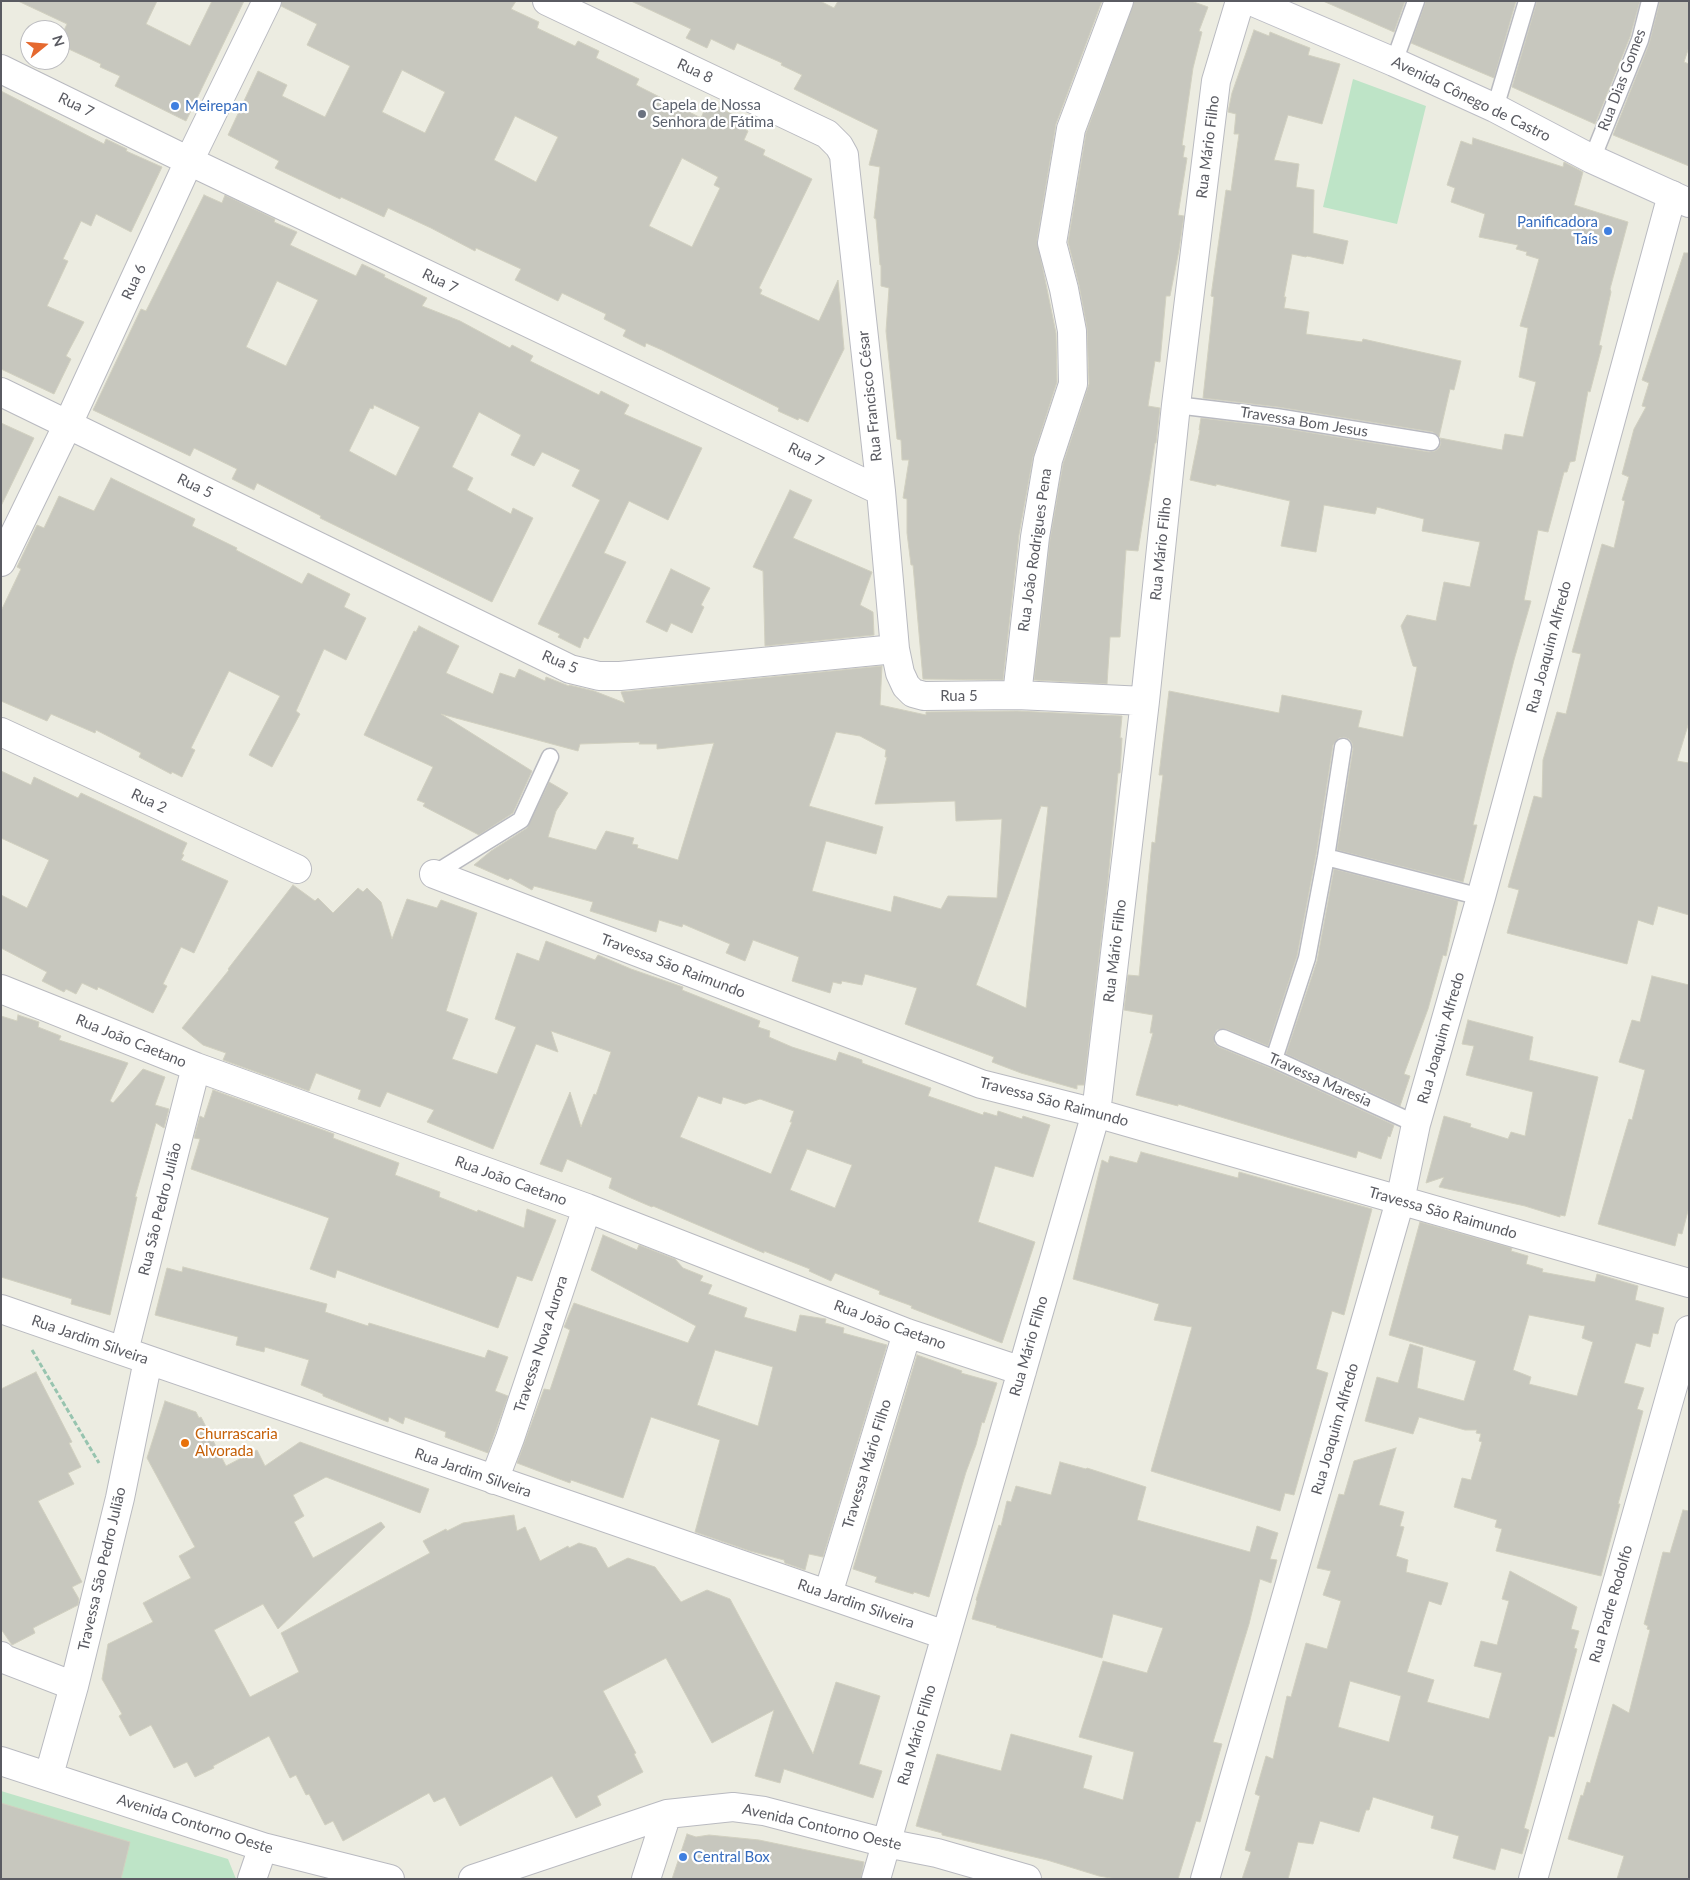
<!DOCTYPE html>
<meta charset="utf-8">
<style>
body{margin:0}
#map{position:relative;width:1690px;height:1880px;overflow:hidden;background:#ecece1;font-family:Lato,sans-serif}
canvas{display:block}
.frame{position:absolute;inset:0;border:2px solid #5a5b62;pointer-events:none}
.north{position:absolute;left:20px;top:20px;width:50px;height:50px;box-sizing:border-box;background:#fff;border:1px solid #bdbdc0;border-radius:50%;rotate:73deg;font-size:14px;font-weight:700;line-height:20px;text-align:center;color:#5a5b62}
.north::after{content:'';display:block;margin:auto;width:18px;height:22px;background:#e5692f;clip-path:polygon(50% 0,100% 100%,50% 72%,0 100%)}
</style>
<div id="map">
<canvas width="1690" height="1880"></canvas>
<div class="frame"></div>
<div class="north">N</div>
</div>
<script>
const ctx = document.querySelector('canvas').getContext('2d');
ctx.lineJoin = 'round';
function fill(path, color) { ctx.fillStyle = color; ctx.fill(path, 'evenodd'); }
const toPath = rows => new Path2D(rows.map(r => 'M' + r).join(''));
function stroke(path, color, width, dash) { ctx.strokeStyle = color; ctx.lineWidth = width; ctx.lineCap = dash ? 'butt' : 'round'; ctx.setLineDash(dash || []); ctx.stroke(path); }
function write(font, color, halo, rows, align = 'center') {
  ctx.font = font + ' Lato,sans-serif'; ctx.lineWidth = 4.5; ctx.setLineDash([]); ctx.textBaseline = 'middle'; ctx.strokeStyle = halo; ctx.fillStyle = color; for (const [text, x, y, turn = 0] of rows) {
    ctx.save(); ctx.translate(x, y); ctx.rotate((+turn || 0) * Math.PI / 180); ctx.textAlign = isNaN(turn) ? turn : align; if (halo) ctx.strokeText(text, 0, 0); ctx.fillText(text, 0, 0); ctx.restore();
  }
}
fill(toPath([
 [1353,79,1426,106,1397,224,1323,207],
 [1,1791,228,1859,236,1879,1,1879]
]), '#bee4c7');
const building = toPath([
 [18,1,157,1,146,24,190,46,212,1,244,1,186,121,115,86,120,76,100,67,101,64,60,45,60,39,67,24,18,1],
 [282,1,516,1,511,9,539,22,537,28,575,46,578,41,599,51,596,58,639,79,636,85,701,118,708,102,740,118,737,125,748,131,744,140,765,150,763,155,812,179,759,288,762,290,760,294,819,321,838,280,844,349,808,422,799,418,798,420,778,411,779,408,662,350,646,343,645,347,623,336,626,330,604,319,606,314,562,293,558,301,515,280,521,269,476,248,475,251,431,228,388,208,384,217,341,197,340,199,275,168,279,161,228,135,258,71,287,85,282,96,325,117,350,66,307,45,317,24,281,6,282,1],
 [402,70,445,92,425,133,382,112,402,70],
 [515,116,558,137,536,182,494,160,515,116],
 [682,158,718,177,714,185,720,188,692,247,649,226,682,158],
 [631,1,820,1,834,8,838,1,1102,1,1056,124,1037,240,1056,333,1057,382,1033,457,1019,535,1003,680,923,679,913,565,911,565,907,533,907,499,903,498,909,460,902,460,901,440,897,439,886,331,889,288,881,286,881,265,880,265,876,219,874,218,880,167,869,165,878,130,794,89,802,75,781,65,782,63,737,43,734,50,711,39,707,48,686,38,691,29,631,1],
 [1134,1,1191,1,1208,7,1199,31,1202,32,1193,68,1182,145,1185,146,1183,157,1187,158,1178,215,1184,216,1179,250,1170,296,1166,296,1160,362,1155,361,1148,406,1160,408,1156,443,1155,443,1138,551,1126,550,1120,637,1110,637,1107,684,1034,680,1050,539,1063,464,1089,384,1087,328,1079,285,1068,242,1086,133,1134,1],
 [1323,1,1405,1,1394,32,1323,1],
 [1426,1,1516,1,1494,78,1411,43,1426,1],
 [1537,1,1640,1,1630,37,1595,124,1512,87,1537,1],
 [1660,1,1689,1,1689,47,1684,62,1689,64,1689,166,1613,135,1649,44,1660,1],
 [1254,30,1269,36,1270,32,1292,41,1310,48,1308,55,1340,64,1322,124,1288,115,1274,160,1299,164,1296,187,1314,190,1313,233,1348,241,1343,264,1307,256,1306,257,1292,254,1284,297,1286,297,1284,308,1309,312,1306,334,1362,342,1363,339,1461,361,1454,390,1450,389,1439,437,1433,432,1278,407,1203,398,1214,297,1211,296,1226,190,1231,191,1239,134,1234,134,1236,114,1228,112,1232,93,1254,30],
 [1,91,104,144,106,139,127,149,126,151,162,167,131,232,96,214,91,226,81,221,63,259,68,261,47,306,84,322,66,356,71,359,54,394,1,369,1,91],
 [1473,138,1563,167,1564,162,1583,172,1574,205,1628,222,1610,289,1611,292,1599,345,1602,346,1590,392,1588,391,1575,461,1570,462,1567,472,1564,472,1548,532,1538,530,1524,600,1531,601,1514,660,1486,771,1473,825,1477,825,1463,882,1337,850,1353,749,1352,743,1349,739,1344,737,1339,738,1333,745,1316,855,1297,956,1268,1046,1226,1029,1217,1030,1214,1035,1215,1044,1219,1047,1270,1068,1394,1125,1390,1137,1388,1136,1381,1159,1358,1151,1356,1158,1178,1104,1178,1106,1136,1095,1153,1033,1150,1033,1153,1015,1124,1010,1128,975,1139,976,1152,842,1155,843,1159,807,1163,775,1159,775,1169,691,1279,713,1282,695,1362,711,1358,727,1403,737,1417,667,1413,666,1401,626,1407,615,1436,621,1444,582,1470,587,1480,542,1422,531,1424,519,1377,507,1375,514,1324,505,1316,552,1281,546,1290,501,1216,484,1216,486,1190,480,1200,430,1199,430,1201,418,1275,427,1429,452,1435,451,1439,448,1441,443,1440,438,1502,450,1505,434,1523,437,1536,382,1519,377,1528,328,1520,326,1539,259,1526,255,1527,252,1516,249,1518,245,1479,237,1485,214,1451,202,1455,188,1447,185,1461,141,1472,145,1473,138],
 [204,195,222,203,225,195,275,219,274,222,297,232,290,245,356,276,362,264,385,275,384,277,427,298,422,306,460,321,510,348,512,345,533,356,530,361,599,395,601,391,629,405,624,414,702,448,668,520,629,501,604,553,626,562,588,639,584,637,580,648,558,637,560,634,538,624,600,500,572,486,580,470,542,452,534,466,511,455,521,435,479,412,452,467,473,478,467,490,511,514,513,508,533,518,492,602,320,518,321,516,257,483,254,490,232,479,237,469,194,448,190,456,93,410,141,309,146,311,204,195],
 [277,281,318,300,286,366,246,347,277,281],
 [374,405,420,427,396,476,349,451,370,408,373,409,374,405],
 [1684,253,1689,253,1689,722,1677,761,1689,763,1689,915,1658,906,1653,925,1638,920,1627,964,1507,933,1519,890,1508,887,1534,796,1542,798,1543,760,1557,712,1566,714,1581,654,1572,652,1602,544,1614,548,1625,501,1622,500,1629,477,1622,474,1634,429,1646,407,1642,406,1649,383,1642,380,1684,253],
 [1,423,34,438,1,506,1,423],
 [111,478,195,519,192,526,237,548,236,550,302,584,308,573,350,594,344,607,366,618,346,660,324,649,296,711,300,714,272,767,249,755,280,696,229,671,191,748,195,750,182,777,172,772,171,774,139,757,141,753,96,730,95,733,51,714,47,721,1,701,1,611,21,569,17,567,37,525,44,528,59,496,94,511,111,478],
 [790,490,812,500,793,538,872,572,860,605,873,612,874,635,765,646,763,571,753,567,790,490],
 [671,569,710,588,701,605,704,607,692,633,671,623,667,632,646,622,671,569],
 [419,626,459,646,446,673,493,694,500,673,515,678,519,669,545,681,546,677,569,686,569,685,594,691,625,703,621,692,882,666,880,705,926,715,926,712,1017,711,1122,716,1120,738,1122,738,1120,773,1118,773,1108,880,1084,1085,1077,1085,1077,1089,1021,1073,992,1062,994,1057,905,1024,917,988,865,974,862,985,842,981,841,984,833,982,830,993,792,981,799,957,753,940,745,961,726,953,730,944,683,924,682,927,659,920,656,932,590,911,593,902,534,886,532,890,510,878,508,880,474,865,491,851,527,828,549,782,568,793,556,811,548,837,596,850,606,831,634,838,632,844,638,845,637,848,678,860,714,743,657,749,657,744,639,744,640,742,580,744,578,751,441,714,532,771,513,813,479,835,423,806,425,803,417,800,433,767,364,735,414,631,416,632,419,626],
 [836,732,860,736,886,750,885,757,887,757,875,804,955,801,956,821,1002,819,997,898,948,896,941,909,894,896,891,912,812,891,826,841,876,854,883,827,809,806,836,732],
 [1041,806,1048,807,1026,1008,976,985,1041,806],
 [1,771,31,785,34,777,78,798,81,793,187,843,182,854,184,855,181,860,228,881,194,953,181,947,163,984,167,986,153,1013,98,987,97,990,82,983,76,994,66,989,64,992,42,981,47,972,1,948,1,895,27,908,49,860,1,838,1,771],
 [1334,869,1458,901,1446,956,1443,955,1428,1009,1404,1074,1410,1076,1400,1106,1286,1054,1317,961,1334,869],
 [293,885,315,901,318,898,333,913,358,888,363,892,367,888,381,902,392,939,407,899,437,908,441,900,477,913,446,1011,468,1019,452,1059,497,1074,516,1027,495,1019,517,953,539,961,546,941,595,960,598,955,631,969,683,987,682,990,760,1021,758,1027,770,1031,769,1037,792,1047,836,1061,839,1052,862,1060,862,1063,931,1088,928,1096,983,1115,984,1112,997,1116,998,1111,1022,1119,1023,1116,1050,1125,1033,1177,995,1166,978,1222,1035,1242,1002,1343,911,1308,912,1306,879,1294,880,1291,835,1273,831,1281,809,1271,810,1269,764,1251,764,1253,653,1206,652,1207,631,1198,609,1188,612,1178,567,1159,562,1172,540,1164,570,1092,581,1127,594,1094,596,1095,611,1052,551,1031,558,1052,536,1044,493,1149,427,1122,434,1110,387,1092,380,1107,358,1099,361,1090,316,1073,309,1091,223,1060,226,1053,203,1045,182,1028,229,970,228,969,293,885],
 [698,1096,721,1104,723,1097,745,1104,760,1099,794,1111,790,1122,792,1122,771,1174,680,1137,698,1096],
 [807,1149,852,1165,835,1208,790,1190,807,1149],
 [1652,976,1689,985,1689,1207,1682,1234,1678,1233,1675,1246,1598,1224,1629,1119,1632,1120,1645,1070,1619,1062,1632,1020,1640,1022,1652,976],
 [18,1015,39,1022,38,1027,61,1036,59,1040,128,1063,110,1101,113,1103,143,1069,165,1077,155,1105,169,1109,164,1128,156,1123,135,1197,137,1197,110,1315,71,1304,72,1299,1,1277,1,1016,17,1021,18,1015],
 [1468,1020,1533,1037,1529,1060,1598,1077,1565,1216,1560,1215,1560,1217,1525,1206,1439,1187,1444,1177,1426,1183,1444,1116,1471,1124,1470,1127,1508,1139,1511,1132,1525,1136,1533,1092,1466,1075,1474,1046,1462,1044,1468,1020],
 [213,1090,334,1134,333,1138,399,1163,395,1175,440,1192,439,1197,477,1212,478,1210,524,1228,527,1209,556,1220,532,1281,517,1276,498,1328,337,1270,335,1278,310,1269,329,1218,191,1169,200,1139,194,1138,200,1116,204,1118,213,1090],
 [1141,1152,1238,1178,1239,1172,1372,1209,1344,1315,1332,1311,1316,1369,1328,1373,1294,1495,1285,1493,1280,1511,1151,1471,1192,1327,1154,1320,1159,1304,1073,1279,1102,1160,1108,1163,1110,1156,1137,1163,1141,1152],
 [1420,1222,1512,1248,1511,1251,1528,1256,1526,1264,1543,1269,1542,1272,1595,1282,1597,1274,1638,1286,1635,1300,1664,1308,1658,1334,1653,1333,1650,1347,1636,1343,1624,1383,1644,1388,1637,1409,1643,1411,1618,1504,1620,1504,1601,1576,1496,1551,1502,1529,1495,1527,1497,1520,1454,1507,1462,1478,1471,1480,1482,1442,1479,1441,1481,1434,1476,1433,1477,1430,1465,1430,1419,1417,1413,1434,1365,1421,1377,1377,1398,1383,1410,1344,1423,1348,1417,1388,1464,1401,1476,1361,1389,1335,1420,1222],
 [1529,1315,1585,1326,1582,1338,1593,1342,1577,1396,1529,1384,1531,1377,1513,1370,1529,1315],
 [603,1235,637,1250,639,1245,675,1259,683,1268,703,1276,700,1281,712,1285,708,1294,747,1308,744,1317,796,1332,800,1315,826,1319,825,1323,844,1328,843,1333,887,1345,823,1557,809,1554,805,1570,785,1563,784,1560,750,1551,695,1532,720,1440,651,1417,623,1498,571,1480,570,1483,517,1463,544,1389,550,1390,570,1330,564,1327,574,1303,688,1343,696,1326,591,1270,603,1235],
 [715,1350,773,1367,758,1426,697,1405,715,1350],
 [183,1267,327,1304,325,1312,368,1326,369,1323,485,1358,488,1350,508,1357,495,1391,508,1396,488,1453,445,1437,446,1432,405,1417,403,1424,389,1417,388,1422,323,1396,323,1394,301,1385,309,1360,265,1347,264,1352,236,1345,238,1337,155,1315,167,1268,182,1272,183,1267],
 [917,1355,962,1371,961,1373,997,1383,984,1423,982,1422,976,1445,966,1472,929,1597,914,1592,913,1594,875,1582,877,1577,853,1569,917,1355],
 [36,1372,72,1442,69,1443,81,1467,68,1473,74,1484,38,1501,82,1582,72,1587,79,1599,78,1605,33,1628,35,1633,12,1645,1,1629,1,1389,36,1372],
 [165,1401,196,1412,199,1418,201,1417,226,1466,257,1450,265,1466,300,1442,429,1489,420,1513,326,1477,293,1495,304,1516,294,1522,313,1558,381,1522,385,1527,278,1629,263,1604,214,1630,250,1697,299,1672,281,1633,430,1553,423,1541,446,1529,447,1531,463,1523,514,1515,517,1531,525,1527,540,1561,568,1546,569,1548,579,1543,596,1548,608,1568,628,1558,655,1567,681,1602,707,1590,730,1599,813,1754,836,1682,880,1696,859,1764,882,1771,873,1798,784,1769,780,1783,755,1776,774,1710,712,1743,666,1658,603,1691,636,1753,634,1754,643,1772,597,1796,601,1805,576,1818,552,1776,460,1826,445,1797,434,1802,429,1793,343,1841,333,1821,325,1825,309,1794,306,1795,296,1775,290,1778,269,1736,213,1766,214,1768,195,1777,187,1762,174,1768,151,1725,130,1736,119,1716,122,1714,102,1679,108,1644,153,1622,143,1603,191,1578,179,1556,195,1547,147,1458,165,1401],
 [1396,1448,1379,1505,1404,1512,1400,1526,1404,1527,1396,1556,1408,1560,1406,1572,1448,1583,1441,1605,1429,1601,1407,1672,1434,1680,1427,1702,1489,1719,1502,1673,1474,1666,1481,1641,1497,1645,1509,1601,1502,1599,1510,1571,1577,1607,1571,1629,1579,1631,1574,1648,1577,1649,1554,1737,1549,1736,1536,1785,1524,1828,1529,1830,1522,1854,1501,1848,1495,1870,1453,1858,1459,1836,1431,1828,1434,1816,1373,1797,1369,1810,1366,1810,1359,1832,1320,1821,1313,1844,1298,1842,1288,1879,1242,1879,1251,1852,1245,1850,1260,1796,1255,1794,1266,1756,1273,1759,1287,1696,1291,1697,1306,1643,1327,1649,1341,1601,1323,1595,1331,1571,1317,1568,1339,1494,1344,1495,1354,1461,1396,1448],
 [1350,1681,1401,1696,1389,1742,1338,1727,1350,1681],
 [1060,1462,1086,1469,1087,1468,1146,1487,1137,1520,1250,1552,1257,1526,1278,1533,1270,1559,1277,1560,1271,1583,1260,1579,1249,1624,1213,1742,1222,1744,1200,1822,1196,1821,1178,1879,1116,1879,1099,1876,1047,1860,942,1835,942,1833,916,1826,937,1754,1001,1771,1011,1734,1092,1756,1083,1788,1123,1800,1134,1752,1079,1737,1103,1661,1147,1673,1163,1628,1113,1614,1102,1658,996,1627,997,1626,972,1619,977,1601,976,1600,999,1525,1001,1526,1007,1501,1011,1502,1016,1486,1051,1495,1060,1462],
 [1683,1510,1689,1511,1689,1879,1617,1879,1624,1856,1568,1839,1581,1795,1583,1796,1587,1782,1590,1783,1613,1704,1629,1713,1650,1630,1647,1629,1648,1626,1644,1624,1663,1552,1670,1553,1683,1510],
 [1,1803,130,1842,121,1879,1,1879,1,1803],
 [687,1834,696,1837,709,1835,759,1840,864,1862,861,1879,672,1879,687,1834]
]);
fill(building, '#c7c7be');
stroke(building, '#d1d0c0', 1);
const service = toPath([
 [1394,62,1416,1],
 [1495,108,1527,1],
 [1592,159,1640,40,1650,1],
 [1176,405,1276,417,1431,442],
 [1326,857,1481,897],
 [434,874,521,820,550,757],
 [1223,1038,1274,1059,1416,1124],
 [1274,1059,1307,958,1326,857,1343,747]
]);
const minor = toPath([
 [547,1,827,134,839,146,844,155,845,166,881,491,895,649,900,673,906,686,913,693,924,696,1017,695,1145,701],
 [1,69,189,161,881,491],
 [1,392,570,669,599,676,620,676,895,649],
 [1,562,68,424,189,161,267,1],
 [1017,695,1035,537,1048,460,1073,384,1072,331,1064,289,1052,243,1071,129,1119,1],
 [1,732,297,869],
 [434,874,981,1084,1096,1113,1689,1283],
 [1,989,196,1067,587,1208,907,1333,1022,1371],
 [1,1309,945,1635],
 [124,1351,196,1067],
 [494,1480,510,1438,587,1208],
 [828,1594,907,1333],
 [1,1656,4,1659,74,1686],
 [1,1761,263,1847,390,1879],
 [49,1775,74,1686,120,1498,148,1360],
 [252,1879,263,1847],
 [473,1879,667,1814,733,1807,764,1811,886,1843,937,1853,1027,1879],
 [646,1879,667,1814],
 [876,1879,1096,1113,1145,701,1176,405,1216,81,1240,1],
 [1205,1879,1400,1201,1416,1124,1481,897,1672,195],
 [1533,1879,1689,1330]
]);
const secondary = toPath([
 [1251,1,1394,62,1495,108,1592,159,1689,203]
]);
stroke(service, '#b9bac0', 19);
stroke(minor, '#b9bac0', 30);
stroke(secondary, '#bcbdc5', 30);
stroke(toPath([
 [32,1350,99,1463]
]), '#97c4af', 3, [5, 2.5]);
stroke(service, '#fff', 16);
stroke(minor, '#fff', 28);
stroke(secondary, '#fff', 28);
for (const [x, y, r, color] of [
 [175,106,5,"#3f7fe0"],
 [642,114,5,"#6b7280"],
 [1608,231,5,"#3f7fe0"],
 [185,1443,5,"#e8710a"],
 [683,1857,5,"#3f7fe0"]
]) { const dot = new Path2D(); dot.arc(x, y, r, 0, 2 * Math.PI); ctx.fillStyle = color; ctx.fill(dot); stroke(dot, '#fff', 2); }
write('15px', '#5a5b62', '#fff', [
 ["Rua 8",695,71,25],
 ["Rua Dias Gomes",1622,80,-69],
 ["Avenida Cônego de Castro",1471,99,26],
 ["Rua 7",76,105,26],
 ["Rua Mário Filho",1208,147,-83],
 ["Rua 7",440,281,26],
 ["Rua 6",134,282,-65],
 ["Rua Francisco César",870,396,-96],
 ["Travessa Bom Jesus",1304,422,9],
 ["Rua 7",806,455,26],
 ["Rua 5",195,486,26],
 ["Rua Mário Filho",1161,549,-84],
 ["Rua João Rodrigues Pena",1035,550,-82],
 ["Rua Joaquim Alfredo",1549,647,-75],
 ["Rua 5",560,662,23],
 ["Rua 5",959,696],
 ["Rua 2",149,801,25],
 ["Rua Mário Filho",1115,951,-83],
 ["Travessa São Raimundo",673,966,21],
 ["Rua Joaquim Alfredo",1441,1038,-74],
 ["Rua João Caetano",131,1041,22],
 ["Travessa Maresia",1320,1080,24],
 ["Travessa São Raimundo",1054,1102,15],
 ["Rua João Caetano",511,1181,20],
 ["Rua São Pedro Julião",160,1209,-76],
 ["Travessa São Raimundo",1443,1213,16],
 ["Rua João Caetano",890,1325,20],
 ["Rua Jardim Silveira",90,1340,19],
 ["Travessa Nova Aurora",541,1344,-72],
 ["Rua Mário Filho",1029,1346,-74],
 ["Rua Joaquim Alfredo",1335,1429,-74],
 ["Travessa Mário Filho",867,1464,-73],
 ["Rua Jardim Silveira",473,1473,19],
 ["Travessa São Pedro Julião",102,1569,-77],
 ["Rua Jardim Silveira",856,1604,19],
 ["Rua Padre Rodolfo",1611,1604,-74],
 ["Rua Mário Filho",917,1735,-74],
 ["Avenida Contorno Oeste",195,1824,18],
 ["Avenida Contorno Oeste",822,1827,13]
]);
write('15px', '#5b616d', '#fff', [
 ["Capela de Nossa",652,105],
 ["Senhora de Fátima",652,122]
], 'left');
write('15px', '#366cbe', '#fff', [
 ["Meirepan",185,106],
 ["Panificadora",1598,222,"right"],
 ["Taís",1598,239,"right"],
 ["Central Box",693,1857]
], 'left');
write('15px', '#c56008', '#fff', [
 ["Churrascaria",195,1434],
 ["Alvorada",195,1451]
], 'left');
</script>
